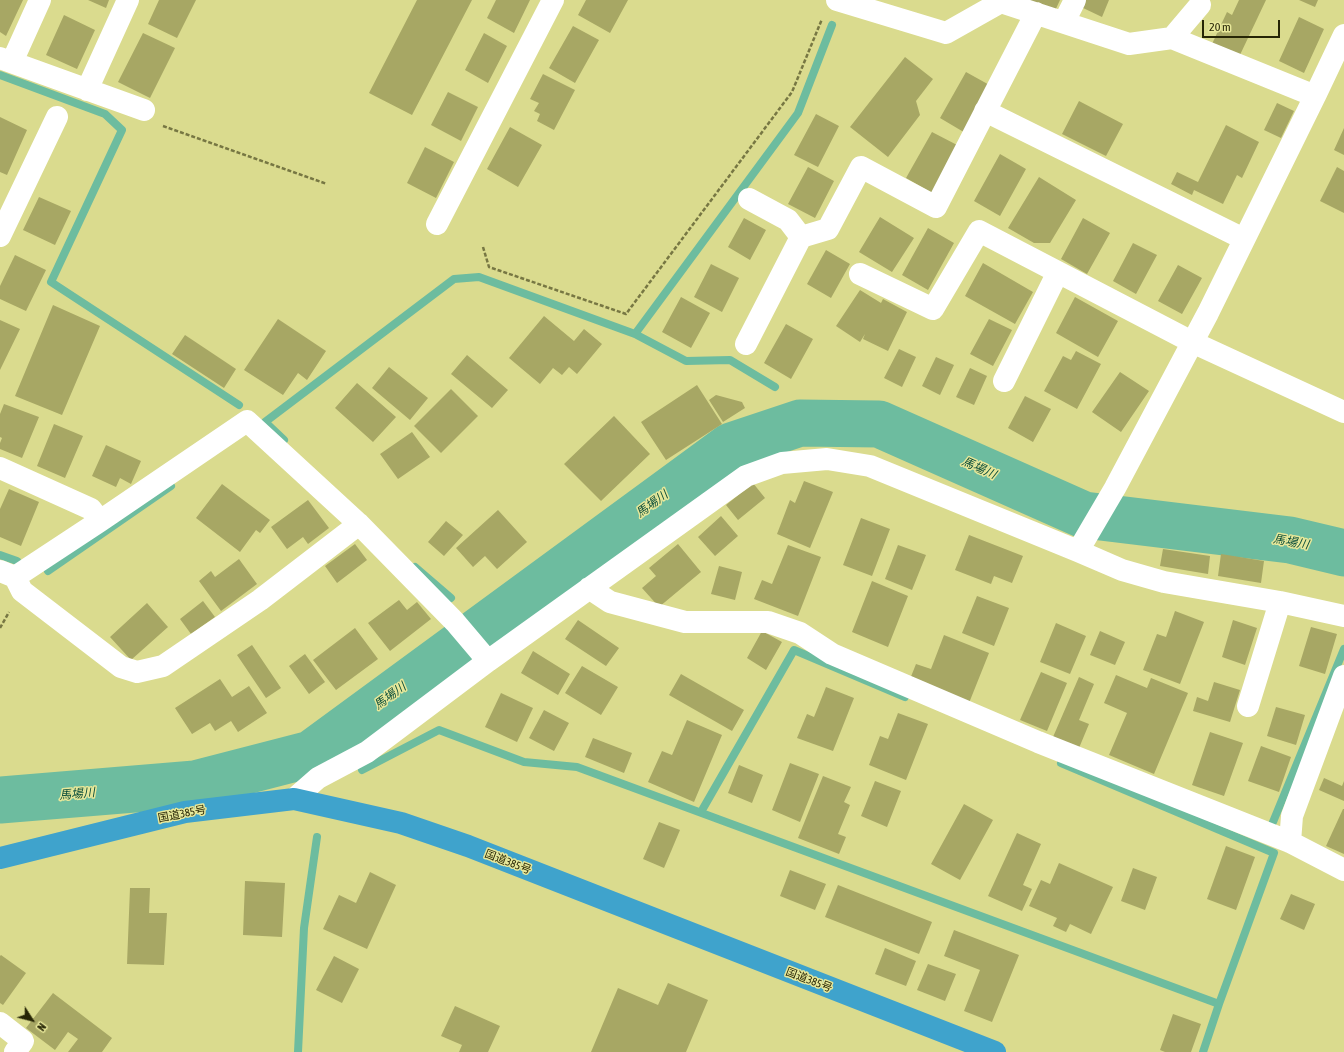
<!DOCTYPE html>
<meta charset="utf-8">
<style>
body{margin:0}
#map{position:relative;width:1344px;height:1052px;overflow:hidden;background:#dadb8e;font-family:"Asap Condensed",sans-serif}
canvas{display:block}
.north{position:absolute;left:12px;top:1000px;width:40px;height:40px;-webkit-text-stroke:3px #e8e89a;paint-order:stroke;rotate:126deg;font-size:11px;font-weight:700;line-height:16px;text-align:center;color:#262505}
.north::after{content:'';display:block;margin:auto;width:14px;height:18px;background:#262505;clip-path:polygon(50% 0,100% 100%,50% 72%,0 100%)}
.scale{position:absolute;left:1202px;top:20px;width:78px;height:18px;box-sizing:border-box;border:2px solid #262505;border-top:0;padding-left:5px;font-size:12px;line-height:14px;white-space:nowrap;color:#262505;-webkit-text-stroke:3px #e8e89a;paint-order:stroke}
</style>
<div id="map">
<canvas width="1344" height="1052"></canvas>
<div class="north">N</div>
<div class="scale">20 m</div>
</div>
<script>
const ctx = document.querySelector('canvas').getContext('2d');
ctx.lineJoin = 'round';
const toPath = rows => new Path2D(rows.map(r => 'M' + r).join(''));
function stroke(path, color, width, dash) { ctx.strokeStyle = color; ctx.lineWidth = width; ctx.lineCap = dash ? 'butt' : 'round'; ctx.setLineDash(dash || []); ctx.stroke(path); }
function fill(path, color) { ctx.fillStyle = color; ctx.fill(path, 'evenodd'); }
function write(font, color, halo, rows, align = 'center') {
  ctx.font = font + ' "Asap Condensed","Noto Sans JP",sans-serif'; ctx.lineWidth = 3; ctx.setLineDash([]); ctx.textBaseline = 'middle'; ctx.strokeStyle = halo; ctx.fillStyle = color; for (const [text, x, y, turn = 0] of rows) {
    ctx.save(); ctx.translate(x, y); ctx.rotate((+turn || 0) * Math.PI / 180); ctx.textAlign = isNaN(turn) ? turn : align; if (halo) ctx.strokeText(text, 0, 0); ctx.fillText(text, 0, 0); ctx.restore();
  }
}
stroke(toPath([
 [0,75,105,114,122,130,51,282,239,405],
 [635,334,798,113,832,25],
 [284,440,265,422,454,279,479,277,635,334,686,361,730,360,775,387],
 [0,555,17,561],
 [415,567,451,598],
 [48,571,171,486],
 [362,770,439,730,524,762,577,767,1219,1004,1274,853,1061,763],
 [701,812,794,650,905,697],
 [1273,822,1344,649],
 [298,1052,304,928,317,837],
 [1203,1052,1219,1004]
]), '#6dbc9f', 8);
stroke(toPath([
 [0,800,195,784,311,754,731,446,800,423,879,424,1084,515,1290,540,1344,553]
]), '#6dbc9f', 47);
fill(toPath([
 [0,0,23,0,6,36,0,32],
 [88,0,109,0,106,8],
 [159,0,196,0,177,38,148,24],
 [417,0,472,0,412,115,369,93],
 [496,0,530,0,514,33,487,18],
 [586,0,628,0,610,33,578,15],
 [1025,0,1060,0,1054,13],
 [1085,0,1109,0,1102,17,1081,7],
 [1239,0,1266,0,1239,57,1212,44,1227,12,1232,15],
 [1299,0,1318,0,1315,7],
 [64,15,95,30,77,69,46,55],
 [1299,17,1324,29,1304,73,1279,61],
 [573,26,599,40,575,83,549,68],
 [143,33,175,48,150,98,118,82],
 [484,33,507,46,488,83,465,70],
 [905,57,933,79,916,101,920,115,888,157,850,127],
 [966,72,993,87,967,134,940,118],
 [543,74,575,90,554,130,537,121,540,114,534,111,539,103,530,99],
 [448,92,478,107,461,141,431,125],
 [1079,101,1123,124,1106,156,1062,134],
 [1277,103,1294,111,1281,138,1264,130],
 [816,114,839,126,818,167,794,155],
 [0,117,27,130,7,175,0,172],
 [1226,125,1259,142,1242,178,1237,175,1223,204,1194,190,1192,195,1171,184,1177,172,1198,182],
 [510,127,542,145,518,187,487,169],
 [1344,128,1344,155,1334,150],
 [932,132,959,146,932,193,906,178],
 [425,147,454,162,436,198,407,183],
 [1000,154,1026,169,1000,216,974,201],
 [808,167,834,181,815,218,788,204],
 [1337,167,1344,171,1344,213,1320,201],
 [1039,177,1076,200,1050,243,1034,243,1008,228],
 [39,197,71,211,55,245,23,230],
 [880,217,914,238,892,272,859,252],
 [744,218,766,230,750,260,728,247],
 [1083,218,1110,233,1087,274,1061,259],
 [928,228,954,243,928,290,902,275],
 [1133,243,1157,255,1136,294,1113,281],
 [826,250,850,264,831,298,807,284],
 [15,255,46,270,26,311,0,299,0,286],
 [983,263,1033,292,1015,324,965,296],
 [711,264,739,278,722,312,694,297],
 [1178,265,1202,278,1182,314,1158,301],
 [860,290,881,303,883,299,907,312,888,351,863,339,865,334,860,342,836,326],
 [681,297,710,313,691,348,662,332],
 [1075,297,1118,321,1098,357,1056,333],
 [53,305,100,326,62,415,15,396],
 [544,316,574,341,584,329,602,344,577,374,569,367,562,375,553,368,540,384,509,358],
 [278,319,326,351,307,380,298,373,283,395,244,370],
 [989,319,1012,330,993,366,970,354],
 [0,320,20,329,0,370],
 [786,324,813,339,791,379,764,363],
 [185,335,236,369,224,388,172,354],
 [899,349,916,357,902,387,884,378],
 [1076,351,1101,364,1077,409,1044,391,1063,356,1071,360],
 [467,355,508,390,492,408,451,374],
 [936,357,954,365,940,395,922,386],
 [389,367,428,398,410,420,372,388],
 [970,368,987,376,974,405,956,397],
 [1120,372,1149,391,1121,432,1092,412],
 [357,383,396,417,373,442,335,408],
 [697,385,722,424,666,460,641,422],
 [451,389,478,416,441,453,414,426],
 [716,395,742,402,745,408,723,422,709,400],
 [1025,396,1051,409,1033,442,1008,428],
 [4,404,39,417,22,458,0,449,0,443,2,438,0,437,0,414],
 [614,416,650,454,601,501,564,464],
 [54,424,83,436,65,478,37,466],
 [412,432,430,457,398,479,380,454],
 [106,445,141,461,131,484,120,478,116,487,92,476],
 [804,481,833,492,810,548,777,534,790,500,795,503],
 [753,483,765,498,738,520,726,505],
 [222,484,270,520,260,533,256,530,240,552,196,518],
 [9,489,39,502,21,546,0,537,0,509],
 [308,500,329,528,308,544,303,537,287,549,271,527],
 [498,510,527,542,497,569,485,556,473,567,456,548],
 [721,516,738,536,715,556,698,537],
 [861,518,890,529,872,576,843,565],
 [446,521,463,535,444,556,428,542],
 [969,535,1023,556,1012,583,994,576,991,584,955,570],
 [355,544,367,560,337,583,325,566],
 [678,544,701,572,659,607,642,588,656,576,649,568],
 [788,545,821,557,798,616,754,599,762,580,772,584],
 [898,545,926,555,912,590,885,579],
 [1163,549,1210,556,1208,574,1160,566],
 [1221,554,1264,561,1261,583,1218,576],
 [239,559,257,584,221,611,199,581,211,571,215,577],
 [719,566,742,572,735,600,711,594],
 [872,581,908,596,888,647,852,632],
 [977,596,1009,608,994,646,962,633],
 [399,600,407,610,417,602,431,619,390,651,368,623],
 [203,601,215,617,191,634,180,619],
 [147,603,168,627,131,660,110,637],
 [1175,611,1204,622,1180,684,1143,670,1157,634,1166,637],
 [578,620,619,648,606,666,565,639],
 [1233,620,1257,628,1245,665,1222,657],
 [1056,623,1086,636,1070,674,1040,662],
 [1311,627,1337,634,1325,674,1299,666],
 [355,628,378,659,336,690,313,660],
 [762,631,782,642,766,670,747,658],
 [1100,631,1125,642,1115,665,1090,655],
 [944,635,989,653,969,703,910,679,916,664,931,669],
 [252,645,281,688,266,698,237,655],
 [533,651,570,674,558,695,521,673],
 [305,654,325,682,309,694,289,666],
 [582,666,618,687,601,715,565,693],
 [1041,672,1067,683,1047,731,1020,720],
 [681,674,744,710,732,731,669,695],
 [1116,675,1147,688,1151,678,1188,693,1154,774,1109,755,1127,713,1104,703],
 [1079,677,1094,684,1079,720,1089,724,1079,748,1053,737],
 [220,679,232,697,249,686,267,713,238,732,231,721,215,731,210,723,192,734,175,708],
 [1214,682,1240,690,1230,722,1193,711,1197,697,1208,701],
 [826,687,854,698,833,751,797,738,807,714,814,717],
 [501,693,533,708,517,742,485,727],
 [1276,707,1305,715,1296,745,1267,736],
 [544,710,569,723,554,751,529,738],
 [898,713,928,724,906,780,869,765,880,736,888,739],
 [687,720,722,735,694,802,648,782,662,751,672,755],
 [1210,732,1243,743,1224,796,1192,785],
 [593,738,632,753,624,773,585,757],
 [1261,746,1291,757,1279,792,1248,781],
 [790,763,819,774,800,822,772,810],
 [739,765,763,775,752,803,728,793],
 [823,776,851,787,844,802,850,805,838,834,846,837,839,854,798,838],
 [1324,778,1342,786,1344,781,1344,801,1319,790],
 [875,781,901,791,887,827,861,816],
 [964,804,993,820,960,880,931,864],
 [1343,809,1344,809,1344,854,1326,846],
 [659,822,680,830,664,868,643,859],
 [1017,833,1041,844,1023,885,1032,889,1022,911,988,896],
 [1226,846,1255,857,1236,910,1207,899],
 [1059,863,1113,887,1091,934,1070,924,1066,932,1053,926,1057,918,1029,906,1041,880,1050,884],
 [1133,868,1157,877,1145,910,1121,901],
 [790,870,826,884,815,910,780,896],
 [370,872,396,885,367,949,323,929,339,895,356,903],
 [245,881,285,883,282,937,243,935],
 [838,885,932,922,919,954,825,917],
 [130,888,150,888,149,913,167,913,164,965,127,964],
 [1291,894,1315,904,1304,930,1280,919],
 [954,930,1019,955,992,1022,964,1011,980,970,944,956],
 [885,948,916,961,906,986,875,974],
 [1,955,26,973,3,1005,0,1003,0,956],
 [334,956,359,969,342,1003,316,990],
 [928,964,956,974,945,1001,917,990],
 [668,983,708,1000,686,1052,591,1052,618,988,658,1005],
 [53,993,112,1038,102,1052,68,1052,78,1039,68,1032,55,1050,26,1028],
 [455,1006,500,1026,488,1052,459,1052,462,1045,441,1036],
 [1173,1014,1201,1024,1191,1052,1165,1052,1160,1050]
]), '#a7a764');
stroke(toPath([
 [163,126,327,184],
 [483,247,489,267,626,314,792,92,822,19],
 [0,628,9,612]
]), '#777743', 2.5, [4, 2]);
stroke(toPath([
 [837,0,946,33,1001,2,1129,44,1172,38,1315,96,1344,35],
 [1064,22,1075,0],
 [1172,38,1200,5],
 [0,58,144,110],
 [12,62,40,0],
 [87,90,128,0],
 [985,111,1244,239],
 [749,199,788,220,801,237],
 [437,224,553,0],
 [0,236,57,117],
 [860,274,933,309,979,231,1192,342,1344,412],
 [746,344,801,237,828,229,861,167,936,207,1036,13],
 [1004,381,1058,272],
 [0,468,91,509,100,521],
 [1078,551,1115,488,1208,313,1315,96],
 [0,571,15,577,22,591,121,667,137,672,163,666,260,600,359,524],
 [15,577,100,521,247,421,359,524,455,622,488,661],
 [589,588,610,602,685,622,768,622,800,633,832,654,1038,742,1290,842,1344,870],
 [1248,706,1280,602],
 [294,799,318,778,367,752,488,661,746,476,782,463,827,459,870,466,1078,551,1122,570,1164,582,1280,602,1344,616],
 [1290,842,1292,816,1344,676],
 [0,1023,23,1041,15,1052]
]), '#fff', 22);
stroke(toPath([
 [0,858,185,812,294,799,401,823,468,846,995,1052]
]), '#3fa3cc', 22);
write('11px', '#262505', '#e8e89a', [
 ["国道385号",182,814,-11],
 ["国道385号",508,862,21],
 ["国道385号",809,980,21]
]);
write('italic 12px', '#0b4e3b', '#e8e89a', [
 ["馬場川",979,468,24],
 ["馬場川",652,504,-36],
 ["馬場川",1291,542,10],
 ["馬場川",390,696,-36],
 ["馬場川",77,794,-5]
]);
</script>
